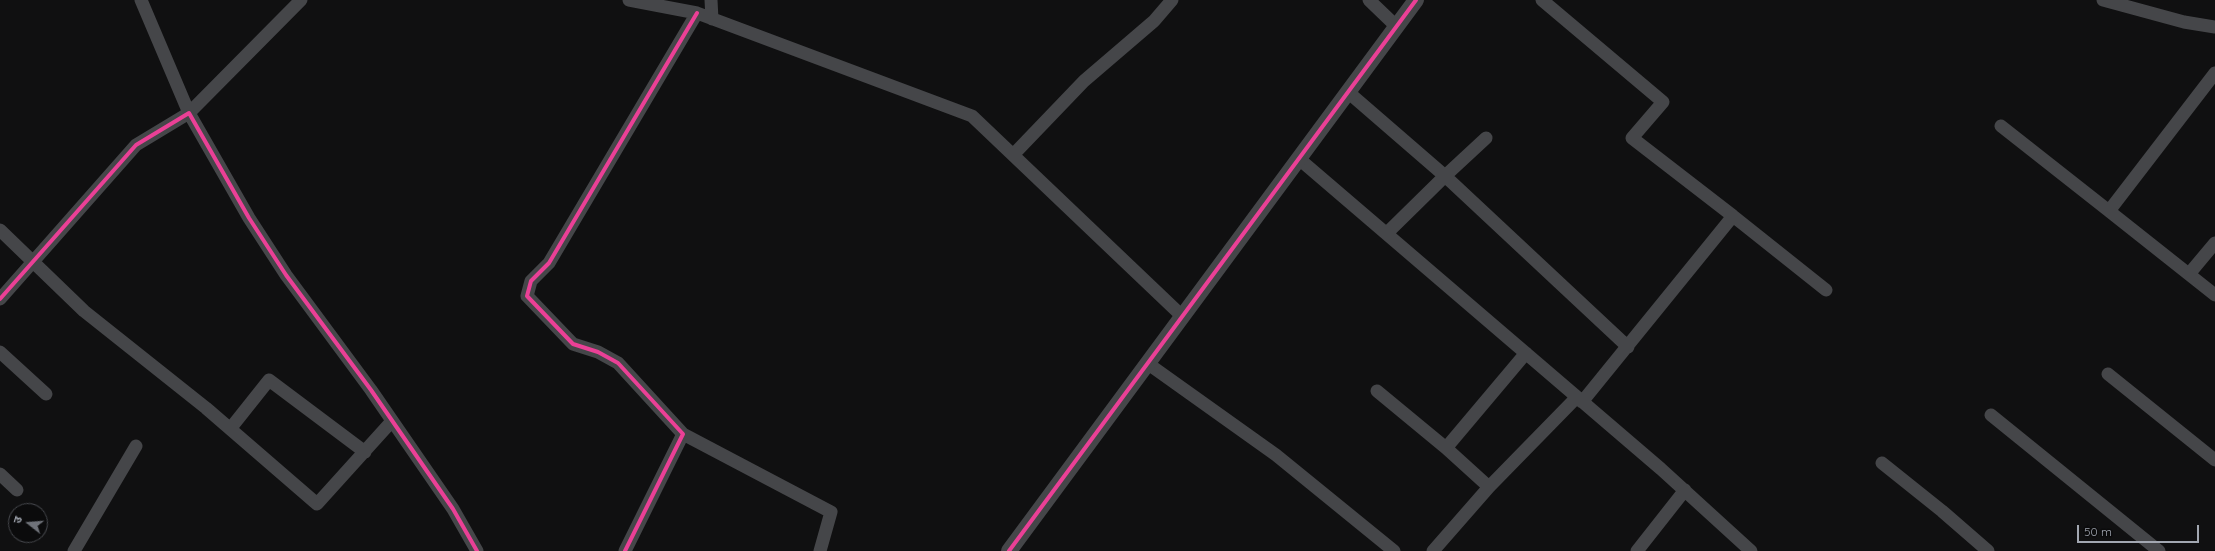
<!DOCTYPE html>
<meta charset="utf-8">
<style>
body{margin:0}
#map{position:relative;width:2215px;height:551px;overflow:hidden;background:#101011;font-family:Quicksand,"Noto Sans Devanagari",sans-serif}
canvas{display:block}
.north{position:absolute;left:8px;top:503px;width:40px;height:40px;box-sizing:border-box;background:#0b0b0c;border:1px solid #47494e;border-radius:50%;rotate:287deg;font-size:11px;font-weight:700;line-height:16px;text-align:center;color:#a2a7b1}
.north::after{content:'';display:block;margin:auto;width:14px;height:18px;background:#6f7279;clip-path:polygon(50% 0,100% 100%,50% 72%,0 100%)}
.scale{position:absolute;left:2077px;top:525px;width:122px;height:18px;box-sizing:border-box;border:2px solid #a2a7b1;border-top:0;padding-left:5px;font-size:12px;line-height:14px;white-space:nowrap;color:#a2a7b1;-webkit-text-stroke:3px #0b0b0c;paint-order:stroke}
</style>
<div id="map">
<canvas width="2215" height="551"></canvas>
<div class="north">उ</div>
<div class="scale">50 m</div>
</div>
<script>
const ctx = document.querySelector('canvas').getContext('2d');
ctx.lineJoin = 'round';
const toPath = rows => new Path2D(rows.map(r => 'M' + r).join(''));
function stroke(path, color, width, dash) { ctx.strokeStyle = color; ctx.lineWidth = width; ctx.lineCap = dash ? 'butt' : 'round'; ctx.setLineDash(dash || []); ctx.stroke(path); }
stroke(toPath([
 [141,0,189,113,301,0],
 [629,0,697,13,972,116,1182,316],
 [711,0,712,19],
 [1369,0,1396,26],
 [1542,0,1663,102,1632,138,1733,216],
 [2103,0,2184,22,2215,27],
 [2215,73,2109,211,2215,295],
 [1348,92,1445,176,1486,138],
 [2001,126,2109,211],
 [1013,155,1084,81,1154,21,1172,0],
 [1298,158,1661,469,1751,551],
 [0,230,84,311,206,408,317,504,392,421],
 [1387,233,1445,176,1628,347],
 [2189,274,2215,243],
 [0,299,136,145,189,113,249,218,286,275,371,390,453,509,477,551],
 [0,352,46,394],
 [1147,363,1276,455,1394,551],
 [2108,374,2215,460],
 [1377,391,1446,448,1489,487],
 [1582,402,1733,216,1826,290],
 [1991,415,2159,551],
 [230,429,269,380,365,452],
 [683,434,831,512,820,551],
 [1446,448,1526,353],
 [1882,463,1942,511,1988,551],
 [0,474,17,490],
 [74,551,136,446],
 [625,551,683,434,618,363,598,352,573,344,527,296,531,281,549,263,697,13],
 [1433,551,1489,487,1577,397],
 [1637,551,1685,490]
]), '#454649', 13);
stroke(toPath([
 [1009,551,1416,0]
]), '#454649', 16);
stroke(toPath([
 [0,299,136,145,189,113,249,218,286,275,371,390,453,509,477,551],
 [625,551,683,434,618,363,598,352,573,344,527,296,531,281,549,263,697,13],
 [1009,551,1416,0]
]), '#ea4096', 4);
</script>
